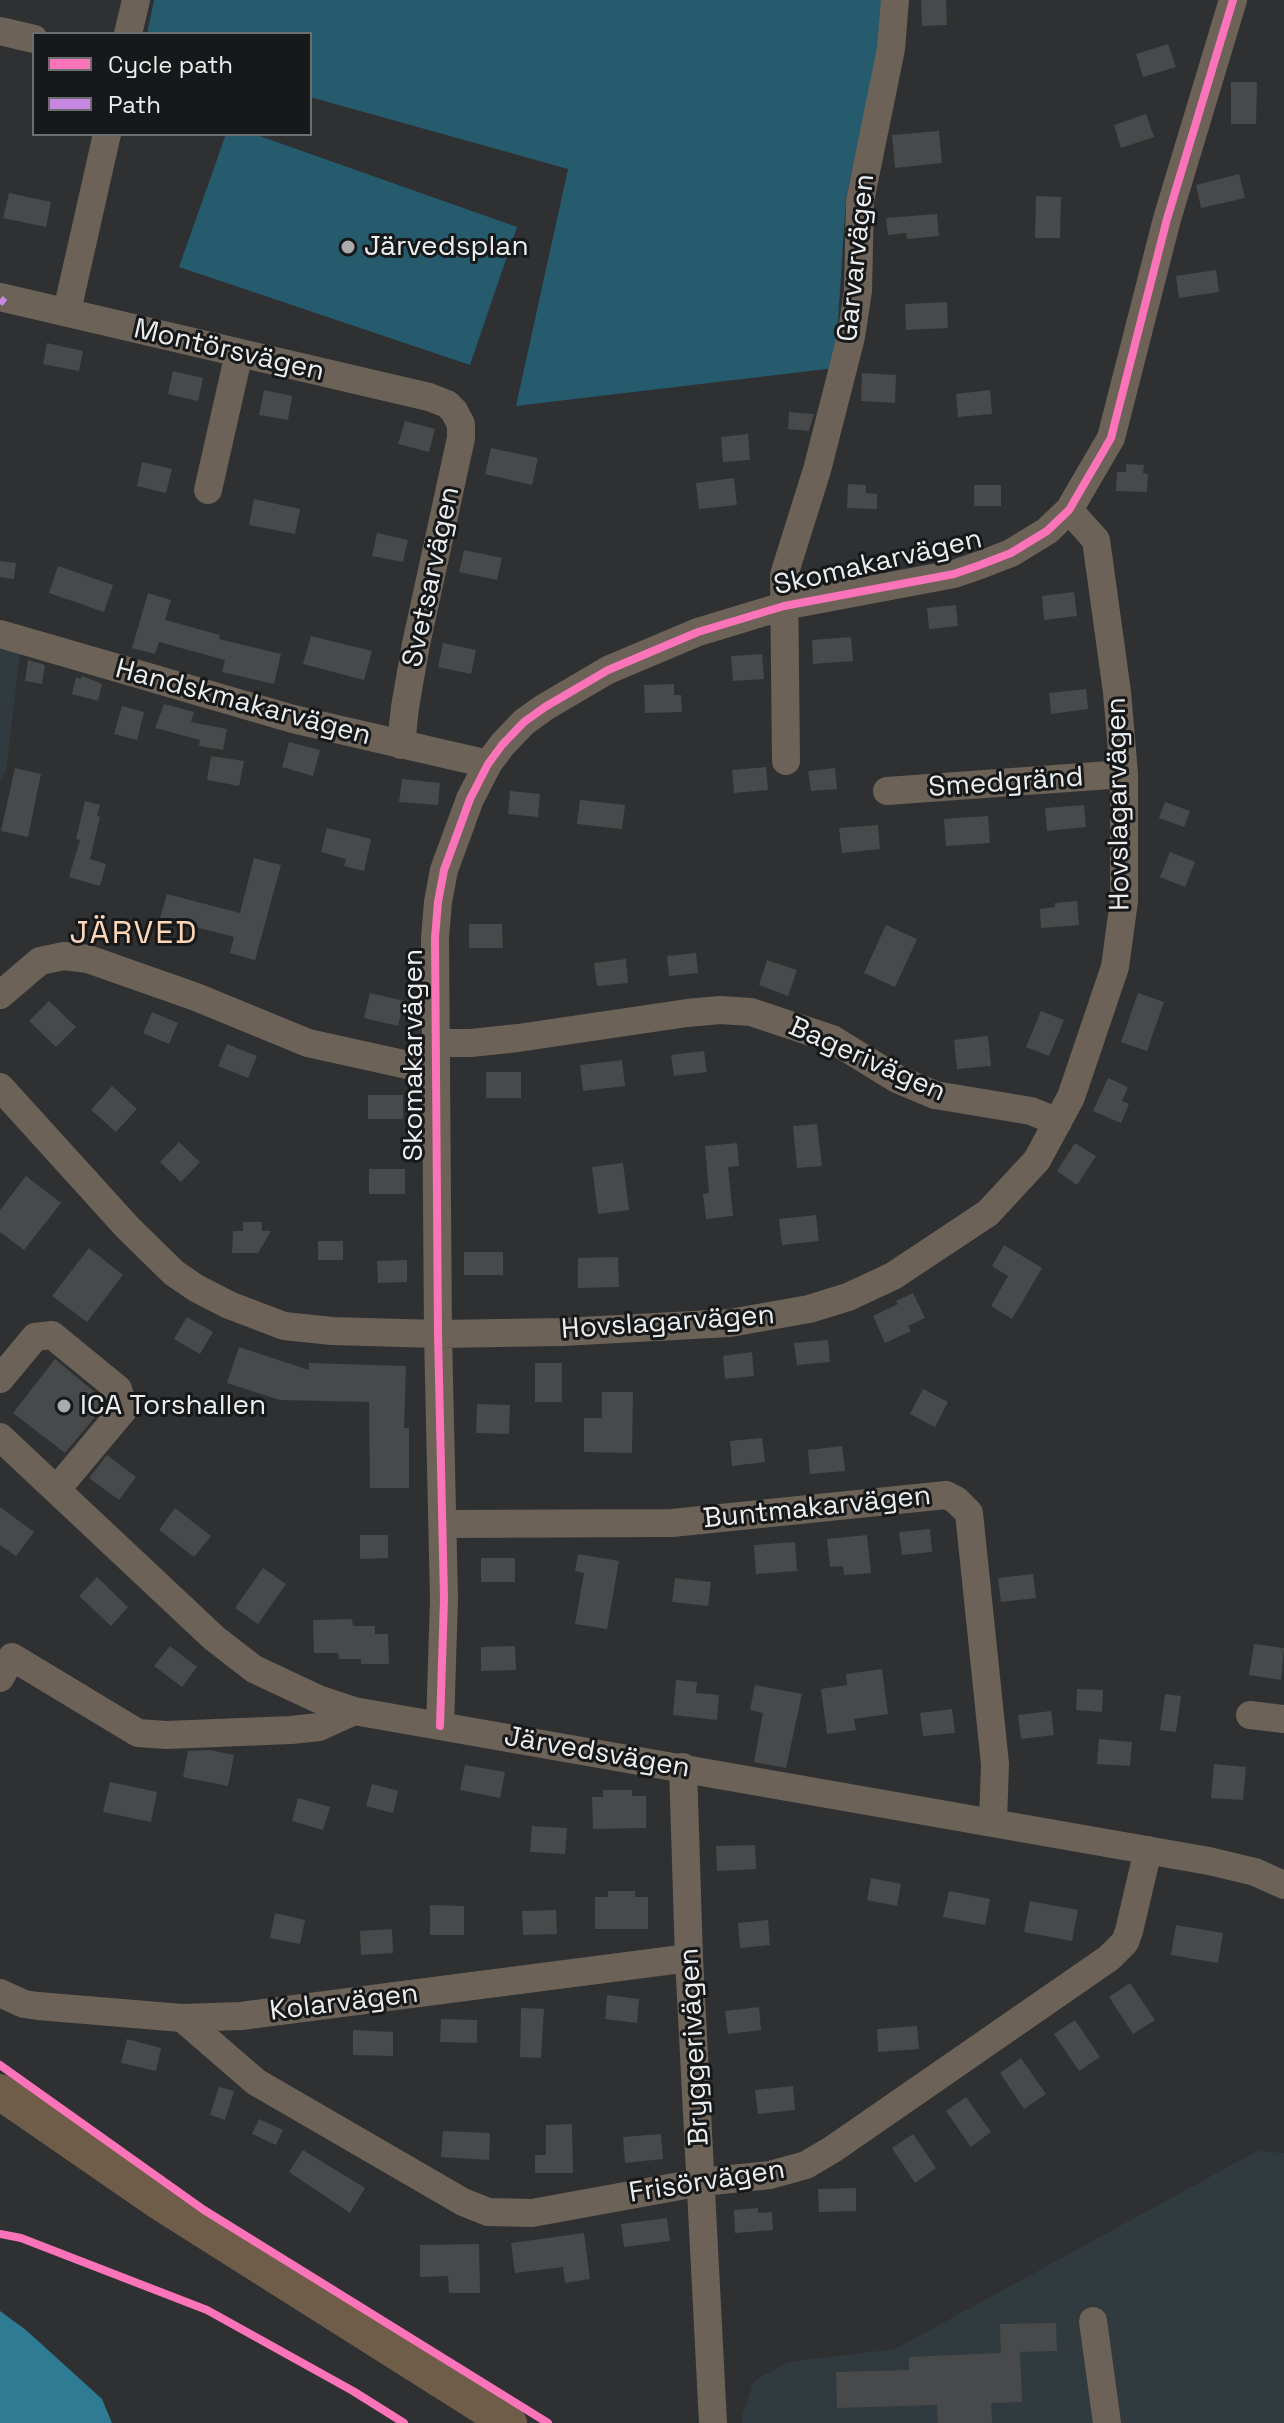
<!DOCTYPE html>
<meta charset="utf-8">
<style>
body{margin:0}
#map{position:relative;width:1284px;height:2423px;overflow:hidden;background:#2e3031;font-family:"Space Grotesk",sans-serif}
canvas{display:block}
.legend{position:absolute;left:32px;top:32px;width:280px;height:104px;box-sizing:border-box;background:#171819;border:2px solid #6c6d6e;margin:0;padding:10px 14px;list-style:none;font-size:24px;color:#ebedee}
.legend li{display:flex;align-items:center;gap:16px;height:40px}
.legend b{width:40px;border:2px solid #6c6d6e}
</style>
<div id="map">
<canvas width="1284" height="2423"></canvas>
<ul class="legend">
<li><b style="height:10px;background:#fb73b8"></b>Cycle path</li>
<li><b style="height:10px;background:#c787e3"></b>Path</li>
</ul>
</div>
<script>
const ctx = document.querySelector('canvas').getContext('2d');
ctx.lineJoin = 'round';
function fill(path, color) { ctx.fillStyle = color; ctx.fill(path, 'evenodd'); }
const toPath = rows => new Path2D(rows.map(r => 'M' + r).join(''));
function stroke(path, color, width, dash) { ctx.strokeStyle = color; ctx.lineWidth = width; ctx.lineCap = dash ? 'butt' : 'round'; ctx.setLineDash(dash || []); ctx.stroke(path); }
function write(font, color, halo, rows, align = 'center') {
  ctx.font = font + ' "Space Grotesk",sans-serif'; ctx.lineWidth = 6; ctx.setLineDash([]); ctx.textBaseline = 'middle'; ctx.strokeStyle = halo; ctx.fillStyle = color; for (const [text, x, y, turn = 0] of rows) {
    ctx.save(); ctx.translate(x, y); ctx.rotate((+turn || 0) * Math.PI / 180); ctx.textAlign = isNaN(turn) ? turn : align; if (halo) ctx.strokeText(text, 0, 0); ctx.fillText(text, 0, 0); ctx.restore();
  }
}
fill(toPath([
 [0,648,20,654,6,771,0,780],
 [1257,2151,1284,2153,1284,2423,742,2423,742,2416,754,2381,788,2362,895,2349]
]), '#313a3e');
fill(toPath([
 [154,0,884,0,886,14,846,198,835,368,516,406,568,169,310,97,310,34,147,34],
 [226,134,254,134,517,227,470,365,179,267]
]), '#265b6d');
fill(toPath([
 [0,2311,26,2330,102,2399,112,2423,0,2423]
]), '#2f7b93');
fill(toPath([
 [921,0,946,0,947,25,922,26],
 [1168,44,1176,67,1143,77,1136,54],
 [1231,82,1257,82,1256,124,1231,124],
 [1146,114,1154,137,1121,148,1114,125],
 [939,131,942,163,895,168,892,135],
 [1239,174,1245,198,1201,208,1196,185],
 [9,193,51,202,46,227,3,218],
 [1036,196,1061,197,1060,238,1035,238],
 [937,214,939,236,907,239,906,233,888,235,886,218],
 [1216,270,1219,292,1179,298,1176,276],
 [947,302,948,328,906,330,905,304],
 [47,343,83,351,79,371,43,364],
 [173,371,203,378,198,401,168,394],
 [862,373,896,375,895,403,861,401],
 [264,390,292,396,288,420,259,415],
 [990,390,992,414,958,417,956,394],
 [789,412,814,414,809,431,788,429],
 [405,421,435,429,429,452,398,444],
 [748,434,750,460,723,462,721,437],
 [491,448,538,458,532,485,485,474],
 [142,462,172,469,166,493,137,486],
 [1126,464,1144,465,1143,473,1148,474,1147,492,1116,491,1117,472,1126,472],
 [734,478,737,505,699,509,696,483],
 [848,484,866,485,866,493,877,494,877,509,847,508],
 [974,485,1001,485,1001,506,974,506],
 [254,499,300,509,295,534,249,525],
 [377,533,408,540,403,562,372,556],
 [464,550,502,558,497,580,459,572],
 [0,561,16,563,14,579,0,577],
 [58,566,113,585,104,612,49,593],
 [1074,592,1077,616,1044,620,1042,596],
 [148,593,171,600,165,620,220,635,219,639,281,654,274,684,222,672,225,660,159,642,155,654,132,648],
 [956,605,958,626,929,629,927,608],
 [311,636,372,651,364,680,303,664],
 [851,637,853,661,813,664,812,640],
 [443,643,476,650,471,674,438,667],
 [762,654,764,679,733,681,731,656],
 [28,660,45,665,42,684,25,681],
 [82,676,102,684,98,701,72,694,76,677,81,679],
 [674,684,674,695,681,695,682,712,645,713,644,685],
 [1086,689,1088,709,1051,714,1049,693],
 [164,704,194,712,191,722,227,729,223,750,199,746,200,740,155,728],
 [122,706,144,712,137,740,114,734],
 [289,742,320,750,313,776,282,767],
 [211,756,244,761,239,786,207,780],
 [766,767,768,790,734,793,732,770],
 [15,768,41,774,28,837,1,831],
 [835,768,837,789,811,791,808,771],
 [402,779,440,783,438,805,399,802],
 [510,791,540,794,538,817,508,814],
 [580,800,625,805,622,829,577,824],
 [85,801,100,805,97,816,100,817,90,859,106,864,100,886,69,877,80,840,76,839],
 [1165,802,1190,811,1184,827,1159,818],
 [1084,805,1086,827,1047,831,1045,808],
 [988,816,990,843,946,846,944,819],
 [878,825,880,849,842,853,839,828],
 [327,828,371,839,364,871,344,866,346,859,321,852],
 [1170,852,1195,862,1185,887,1160,877],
 [254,858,281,865,255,960,230,953,234,937,160,918,167,894,240,913],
 [1077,901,1079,925,1041,928,1040,909,1055,907,1055,903],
 [469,924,502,924,503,948,469,948],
 [886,925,917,939,895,987,864,973],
 [696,953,698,973,669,976,667,956],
 [626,959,628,983,597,986,594,963],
 [767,960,797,970,788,996,759,985],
 [370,993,404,1001,398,1026,364,1018],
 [1138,993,1164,1002,1147,1051,1121,1042],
 [49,1001,76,1027,56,1047,29,1021],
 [1041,1011,1064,1020,1049,1056,1026,1047],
 [152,1012,178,1023,169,1044,143,1033],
 [988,1036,991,1066,957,1069,954,1040],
 [227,1044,257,1056,248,1078,218,1066],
 [704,1051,707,1072,674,1076,671,1055],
 [622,1060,625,1086,583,1091,580,1065],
 [486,1072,521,1072,521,1098,486,1098],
 [1108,1078,1128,1087,1122,1101,1129,1104,1121,1123,1093,1111],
 [112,1086,137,1109,116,1132,91,1110],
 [368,1095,403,1095,403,1119,368,1119],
 [817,1124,822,1166,797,1168,793,1126],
 [179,1142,200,1162,181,1182,160,1162],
 [737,1143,739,1166,728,1167,733,1216,706,1219,703,1194,709,1193,705,1146],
 [1075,1143,1096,1156,1077,1185,1057,1171],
 [623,1163,629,1210,598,1214,592,1167],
 [369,1169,405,1169,405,1194,369,1194],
 [26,1176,61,1203,24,1250,0,1232,0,1210],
 [816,1215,819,1241,782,1245,779,1219],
 [243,1222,262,1222,262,1231,271,1231,258,1253,232,1253,233,1231,243,1231],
 [318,1241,343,1241,343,1260,318,1260],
 [1004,1245,1042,1268,1012,1319,991,1306,1008,1276,992,1266],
 [89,1248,123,1275,87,1322,52,1296],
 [464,1252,503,1252,503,1275,464,1275],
 [618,1257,619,1287,578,1288,578,1258],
 [407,1260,407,1282,378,1283,377,1261],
 [913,1293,925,1318,908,1326,911,1331,885,1343,873,1316,898,1304,896,1301],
 [187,1317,213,1332,200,1354,174,1339],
 [828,1340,830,1362,797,1365,794,1343],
 [239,1347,309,1370,309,1363,406,1366,404,1428,409,1428,409,1488,370,1488,369,1402,280,1400,227,1383],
 [752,1352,754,1376,725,1379,723,1356],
 [55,1359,103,1399,105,1405,65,1453,13,1413],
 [535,1363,562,1363,562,1402,535,1402],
 [923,1389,948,1402,935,1427,910,1414],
 [602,1392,633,1392,632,1453,584,1452,584,1418,602,1418],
 [477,1404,510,1405,509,1434,476,1433],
 [762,1438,765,1462,732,1466,730,1441],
 [842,1446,845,1471,810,1474,808,1450],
 [107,1455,136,1477,119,1500,89,1478],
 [0,1507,34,1532,16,1556,0,1545],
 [175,1508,211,1536,194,1557,159,1530],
 [930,1529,932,1552,902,1555,899,1532],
 [360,1535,388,1535,388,1558,360,1559],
 [867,1535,871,1573,844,1575,843,1566,830,1567,827,1539],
 [795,1542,797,1571,756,1574,754,1545],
 [578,1554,619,1561,607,1629,575,1624,584,1573,575,1571],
 [481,1558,515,1558,515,1582,481,1582],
 [263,1568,286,1584,258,1624,235,1608],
 [1033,1574,1036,1598,1001,1602,998,1578],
 [97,1577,128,1607,111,1626,79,1596],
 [675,1578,711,1582,708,1606,672,1602],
 [352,1619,353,1626,375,1626,375,1634,388,1634,389,1664,361,1664,361,1659,339,1659,338,1653,314,1653,313,1620],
 [1254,1644,1284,1648,1281,1680,1249,1675],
 [170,1646,197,1667,182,1687,154,1666],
 [515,1646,516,1670,481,1671,481,1647],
 [882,1669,888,1714,854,1719,856,1730,827,1734,821,1689,847,1685,846,1674],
 [676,1680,697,1682,696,1693,719,1695,717,1720,673,1715],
 [755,1685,802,1694,786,1768,754,1762,763,1713,750,1710],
 [1077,1689,1103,1690,1102,1712,1076,1710],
 [1165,1694,1181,1696,1176,1732,1160,1730],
 [952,1709,955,1733,923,1736,920,1713],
 [1051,1711,1054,1735,1021,1739,1018,1715],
 [1099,1739,1132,1742,1130,1766,1097,1764],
 [210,1750,234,1755,228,1786,183,1777,188,1751],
 [1214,1764,1246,1767,1243,1800,1211,1798],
 [465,1765,505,1772,500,1798,460,1790],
 [110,1782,157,1792,151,1822,103,1812],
 [372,1784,398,1791,393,1813,366,1806],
 [603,1790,632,1790,632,1796,646,1796,646,1828,593,1829,592,1797,603,1797],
 [298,1798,330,1807,323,1830,292,1821],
 [532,1826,567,1828,565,1854,530,1852],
 [755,1845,756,1869,717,1871,716,1846],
 [871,1878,901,1884,897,1906,867,1900],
 [608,1891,635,1891,635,1897,648,1897,648,1929,595,1929,595,1897,608,1897],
 [949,1891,990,1899,985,1925,943,1917],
 [1030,1901,1078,1910,1072,1941,1024,1932],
 [430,1905,464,1906,464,1935,430,1935],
 [556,1910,557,1934,523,1935,522,1911],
 [275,1913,305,1920,300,1944,270,1938],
 [768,1920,770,1945,740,1948,738,1923],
 [1176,1925,1223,1933,1218,1963,1171,1955],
 [392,1929,393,1953,361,1955,360,1931],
 [1130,1983,1155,2020,1133,2034,1109,1997],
 [607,1995,639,1999,637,2023,605,2019],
 [759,2007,761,2030,728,2034,725,2011],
 [521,2008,544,2009,541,2058,520,2057],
 [441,2019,477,2020,477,2043,440,2042],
 [1075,2020,1100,2057,1079,2071,1054,2034],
 [917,2026,919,2049,878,2052,877,2029],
 [353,2030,393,2032,393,2056,353,2055],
 [127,2039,161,2048,156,2071,121,2063],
 [1021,2058,1046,2094,1024,2109,1000,2073],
 [793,2086,795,2110,758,2114,755,2090],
 [219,2087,234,2091,225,2120,210,2115],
 [966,2097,991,2132,971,2147,946,2111],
 [259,2119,283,2130,276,2145,252,2134],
 [572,2124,573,2173,535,2173,535,2155,546,2155,546,2125],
 [443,2131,490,2133,489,2160,441,2157],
 [661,2134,663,2159,625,2163,623,2137],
 [913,2134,936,2168,915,2183,892,2148],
 [303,2150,365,2188,350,2213,289,2172],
 [856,2188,856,2211,819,2212,818,2189],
 [758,2208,758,2213,772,2212,773,2230,735,2233,734,2210],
 [667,2218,670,2241,624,2247,621,2224],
 [584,2233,590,2279,565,2283,563,2267,515,2273,511,2243],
 [479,2244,480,2293,449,2293,448,2276,420,2277,420,2245],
 [1056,2323,1057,2351,1020,2352,1022,2402,991,2403,992,2423,938,2423,937,2405,837,2408,836,2372,909,2370,909,2357,1001,2353,1000,2324]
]), '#48494a');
stroke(toPath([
 [0,31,34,39],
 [128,34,136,0],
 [0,297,429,397,447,404,454,411,461,424,461,438,416,644,405,707,401,745],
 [67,311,107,134],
 [208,490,239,353],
 [0,634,293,719,488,764],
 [786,761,784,575,817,470,851,337,858,291,860,201,891,49,895,0],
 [887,791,1124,774],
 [0,995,40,961,64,956,88,959,196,997,308,1043,435,1071],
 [436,1043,471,1043,518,1038,687,1013,720,1010,751,1012,832,1039,897,1079,935,1095,1031,1111,1058,1122],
 [0,1087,128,1228,174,1273,196,1288,229,1305,284,1326,332,1331,438,1334,562,1332,730,1323,809,1309,848,1297,893,1276,988,1213,1037,1160,1071,1097,1115,967,1124,901,1124,774,1117,692,1096,540,1069,510],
 [0,1379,35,1337,52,1335,118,1389,124,1409,57,1489],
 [0,1437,214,1638,254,1669,318,1699,354,1711,1209,1861,1255,1872,1284,1885],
 [443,1524,672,1523,946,1495,956,1500,969,1513,995,1764,993,1822],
 [0,1678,12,1657,138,1733,166,1735,291,1730,319,1727,354,1711],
 [1250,1715,1284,1719],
 [440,1726,444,1599,438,1334,435,938,438,902,444,870,470,799,488,764,502,745,524,722,545,707,608,670,698,632,784,606,954,574,980,565,1011,553,1047,531,1069,510,1111,438,1167,219,1233,0],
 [683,1767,689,1958,713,2423],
 [0,1993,24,2004,38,2006,182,2018,241,2016,689,1958],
 [182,2018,256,2082,463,2202,488,2212,532,2213,702,2182,770,2175,806,2165,833,2149,1109,1958,1125,1942,1129,1931,1148,1850],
 [1093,2321,1107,2423]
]), '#6c6258', 28);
stroke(toPath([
 [0,2092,158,2201,509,2423]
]), '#6f5d4a', 36);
stroke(toPath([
 [0,304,5,298]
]), '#c787e3', 6, [12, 6]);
stroke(toPath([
 [440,1726,444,1599,438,1334,435,938,438,902,444,870,470,799,488,764,502,745,524,722,545,707,608,670,698,632,784,606,954,574,980,565,1011,553,1047,531,1069,510,1111,438,1167,219,1233,0],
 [0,2065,204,2210,548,2423],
 [0,2234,21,2238,207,2310,353,2391,404,2423]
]), '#fb73b8', 8);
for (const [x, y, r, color] of [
 [348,247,8,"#a9abac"],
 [64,1406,8,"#a9abac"]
]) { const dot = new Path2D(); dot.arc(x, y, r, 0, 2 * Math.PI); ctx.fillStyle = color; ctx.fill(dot); stroke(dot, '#171819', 3); }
write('28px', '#ebedee', '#171819', [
 ["Järvedsplan",364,247],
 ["ICA Torshallen",80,1406]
], 'left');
write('28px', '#ebedee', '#171819', [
 ["Garvarvägen",857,258,-84],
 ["Montörsvägen",229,351,13],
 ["Skomakarvägen",878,563,-13],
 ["Svetsarvägen",432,577,-78],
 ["Handskmakarvägen",243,703,15],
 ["Smedgränd",1006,783,-4],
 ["Hovslagarvägen",1119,804,-91],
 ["Skomakarvägen",414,1055,-90],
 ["Bagerivägen",867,1060,24],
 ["Hovslagarvägen",668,1323,-4],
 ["Buntmakarvägen",817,1508,-6],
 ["Järvedsvägen",597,1753,10],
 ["Kolarvägen",344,2003,-7],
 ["Bryggerivägen",695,2047,-93],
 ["Frisörvägen",707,2182,-9]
]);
ctx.letterSpacing = '2px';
write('32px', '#fdd6b7', '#171819', [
 ["JÄRVED",134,934]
]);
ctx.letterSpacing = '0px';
</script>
